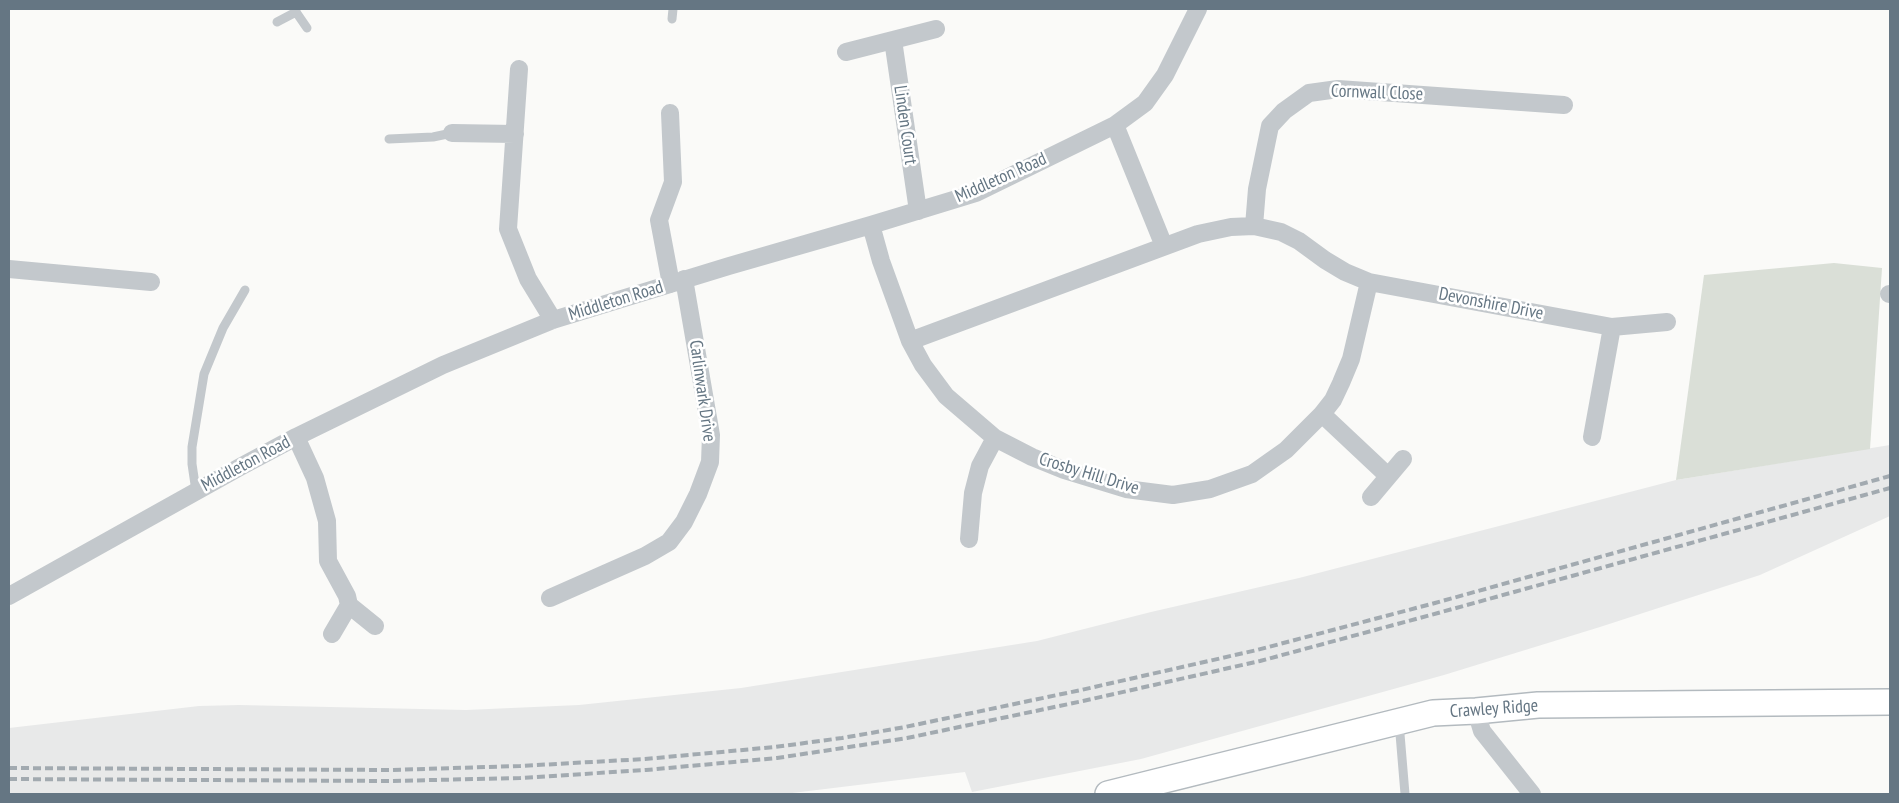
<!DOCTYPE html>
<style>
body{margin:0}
#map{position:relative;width:1899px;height:803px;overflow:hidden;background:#fafaf8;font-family:"PT Sans Narrow",sans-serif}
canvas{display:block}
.frame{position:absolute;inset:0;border:10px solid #657683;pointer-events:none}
</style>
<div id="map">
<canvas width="1899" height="803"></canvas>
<div class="frame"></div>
</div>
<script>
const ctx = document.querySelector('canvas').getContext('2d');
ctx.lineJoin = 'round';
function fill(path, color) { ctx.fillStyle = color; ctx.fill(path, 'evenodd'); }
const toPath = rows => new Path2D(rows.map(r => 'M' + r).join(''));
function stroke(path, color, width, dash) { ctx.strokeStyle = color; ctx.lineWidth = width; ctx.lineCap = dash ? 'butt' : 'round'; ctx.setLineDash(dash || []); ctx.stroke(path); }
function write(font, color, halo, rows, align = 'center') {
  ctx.font = font + ' "PT Sans Narrow",sans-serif'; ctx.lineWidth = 5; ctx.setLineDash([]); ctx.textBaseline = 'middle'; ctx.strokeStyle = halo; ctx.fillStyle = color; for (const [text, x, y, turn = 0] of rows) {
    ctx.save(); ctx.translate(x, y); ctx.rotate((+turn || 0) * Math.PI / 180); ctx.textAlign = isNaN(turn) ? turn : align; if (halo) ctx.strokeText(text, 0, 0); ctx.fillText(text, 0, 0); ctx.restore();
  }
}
fill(toPath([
 [1890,445,1890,516,1760,575,1600,627,1444,675,1141,759,972,792,965,772,784,794,9,794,9,728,199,706,239,705,466,710,579,705,741,688,1037,641,1151,612,1299,578,1676,480]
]), '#e8e9e9');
fill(toPath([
 [1834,263,1882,268,1870,449,1676,480,1704,275]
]), '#dadfd7');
const secondary = toPath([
 [1108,794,1433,713,1476,711,1538,705,1890,702]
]);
stroke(secondary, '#b3babf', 28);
stroke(toPath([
 [296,9,296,12,307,28],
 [672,19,673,9],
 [277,22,296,12],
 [389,139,433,137,452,133],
 [196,491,192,464,192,447,204,374,223,328,245,290],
 [1399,722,1405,794]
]), '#c3c8cc', 9);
stroke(toPath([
 [893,40,918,211],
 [846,52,936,29],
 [519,69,508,229,528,279,553,320],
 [670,113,673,182,659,220,671,284],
 [1115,125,1164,246],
 [452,133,515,134],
 [871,225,881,261,910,341,923,365,946,396,995,438,1032,457,1064,470,1126,489,1173,495,1210,489,1252,474,1286,450,1322,414,1333,400,1341,383,1351,359,1369,282],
 [1254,226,1257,189,1270,126,1284,111,1309,93,1338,89,1564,105],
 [9,269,151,282],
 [1889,294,1890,294],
 [910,341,1198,234,1231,227,1254,226,1281,232,1299,241,1325,260,1345,272,1369,282,1612,327,1667,322],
 [1322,414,1388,476],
 [296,437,315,478,327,521,328,561,347,596,349,605,375,626],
 [1592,437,1612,327],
 [1371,497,1403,459],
 [969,539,973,493,980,466,995,438],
 [9,596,240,467,296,437,443,365,553,320,729,266,871,225,976,193,1115,125,1145,103,1165,75,1198,9],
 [550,598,645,556,669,542,684,522,698,494,710,462,711,435,684,279],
 [332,634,349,605],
 [1476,711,1482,731,1532,794]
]), '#c3c8cc', 18);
stroke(secondary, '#fff', 25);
stroke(toPath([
 [9,768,390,770,520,766,645,759,775,747,842,738,905,727,1081,690,1257,650,1435,603,1890,476],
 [9,779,390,781,520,778,646,770,777,758,843,748,907,738,1083,701,1260,661,1438,613,1890,488]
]), '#a2aab0', 4, [8, 4]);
write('18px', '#657683', '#fff', [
 ["Cornwall Close",1377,93,2],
 ["Linden Court",905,125,82],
 ["Middleton Road",1001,178,-24],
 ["Middleton Road",616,301,-17],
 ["Devonshire Drive",1491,304,11],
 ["Carlinwark Drive",702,391,82],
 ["Middleton Road",246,464,-28],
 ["Crosby Hill Drive",1089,474,17],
 ["Crawley Ridge",1494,709,-4]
]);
</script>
